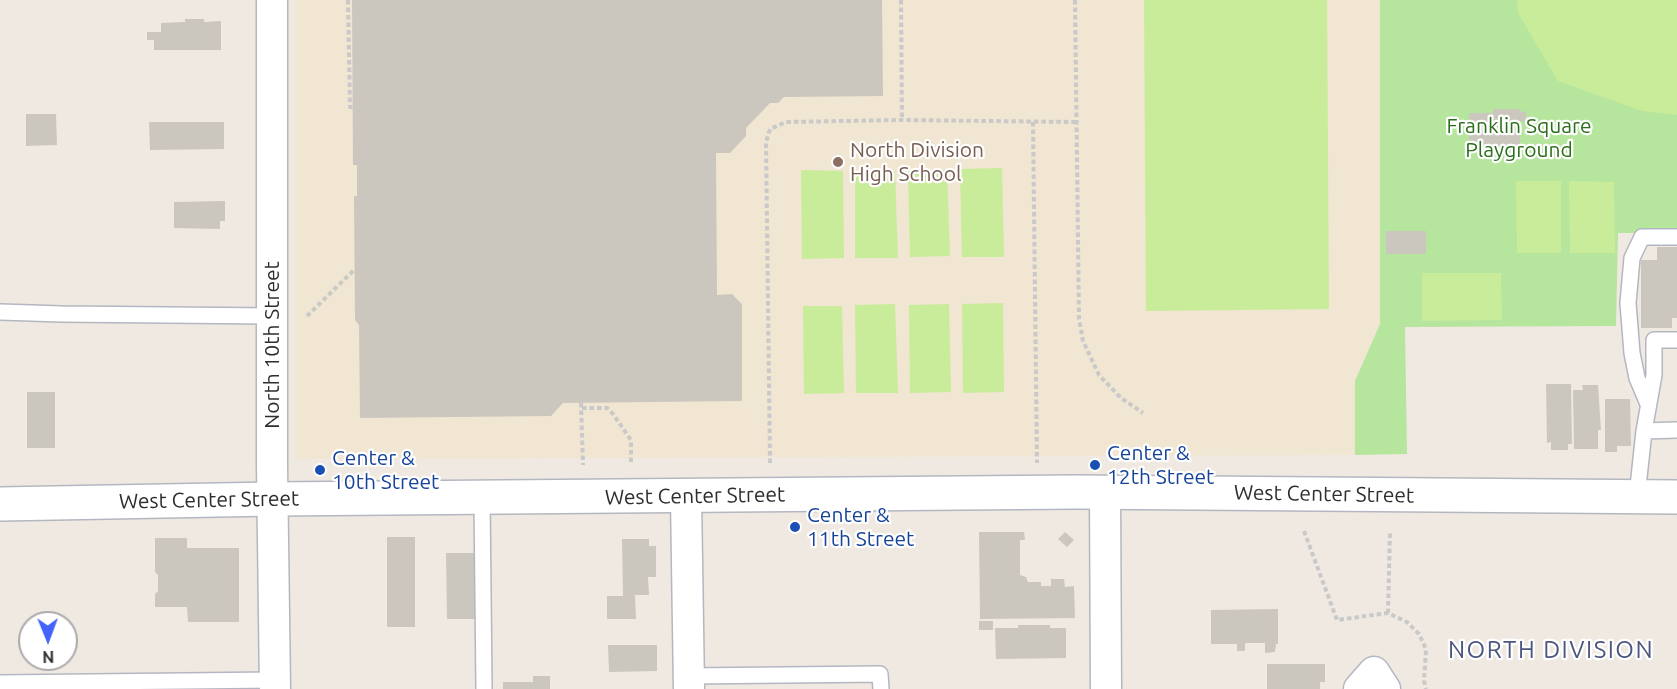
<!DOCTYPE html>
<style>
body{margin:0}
#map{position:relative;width:1677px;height:689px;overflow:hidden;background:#efe9e1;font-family:Ubuntu,sans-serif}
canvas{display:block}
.north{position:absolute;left:18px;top:611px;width:60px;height:60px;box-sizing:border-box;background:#fff;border:2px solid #ababab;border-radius:50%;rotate:179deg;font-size:16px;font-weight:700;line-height:24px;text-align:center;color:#2e2e2e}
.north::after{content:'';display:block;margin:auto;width:21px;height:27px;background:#4264fb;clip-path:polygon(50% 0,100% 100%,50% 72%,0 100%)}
</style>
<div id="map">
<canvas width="1677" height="689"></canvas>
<div class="north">N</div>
</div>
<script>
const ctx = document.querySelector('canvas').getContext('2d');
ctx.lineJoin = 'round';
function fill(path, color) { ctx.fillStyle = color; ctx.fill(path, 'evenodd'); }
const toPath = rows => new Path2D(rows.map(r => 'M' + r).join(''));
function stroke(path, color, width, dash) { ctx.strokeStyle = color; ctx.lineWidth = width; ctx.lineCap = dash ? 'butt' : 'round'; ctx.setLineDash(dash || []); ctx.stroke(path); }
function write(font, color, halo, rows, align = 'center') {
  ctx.font = font + ' Ubuntu,sans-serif'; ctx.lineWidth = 4.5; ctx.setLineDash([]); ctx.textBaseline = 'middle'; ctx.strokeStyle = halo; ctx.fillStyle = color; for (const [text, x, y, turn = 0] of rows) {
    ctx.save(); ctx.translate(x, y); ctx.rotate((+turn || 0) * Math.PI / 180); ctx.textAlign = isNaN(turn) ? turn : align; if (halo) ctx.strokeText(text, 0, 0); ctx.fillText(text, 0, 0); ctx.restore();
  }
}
fill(toPath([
 [296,0,1380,0,1380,324,1355,381,1355,455,296,459]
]), '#f0e6d1');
fill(toPath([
 [1380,0,1677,0,1677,233,1618,233,1616,326,1405,327,1407,454,1355,455,1355,381,1380,324]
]), '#b6e59e');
fill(toPath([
 [1144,0,1327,0,1329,309,1146,311],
 [1517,0,1677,0,1677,115,1642,111,1558,81,1518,13],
 [1002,168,1004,257,962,257,960,169],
 [801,170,843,171,844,258,802,259],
 [908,170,947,170,950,256,910,257],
 [855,171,895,171,898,258,855,258],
 [1516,181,1561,181,1561,253,1517,253],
 [1569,181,1614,182,1615,253,1570,253],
 [1422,273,1501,273,1502,320,1422,321],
 [1003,303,1004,392,963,393,962,304],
 [895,304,898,393,856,393,855,305],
 [949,304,951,392,910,393,909,305],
 [803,306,842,306,844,393,804,394]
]), '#c9ec9a');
fill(toPath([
 [352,0,882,0,883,96,784,97,778,103,770,103,746,128,746,136,730,153,716,153,717,295,732,294,742,304,742,401,563,403,551,416,360,418,359,325,355,320,354,196,357,196,357,165,353,165],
 [185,19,204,19,204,22,221,21,221,50,154,50,154,40,147,40,147,32,161,32,161,23,185,22],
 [1493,109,1519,109,1519,111,1526,112,1526,122,1520,121,1520,149,1485,149,1485,146,1469,145,1469,113,1493,113],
 [26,114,56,114,57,145,26,146],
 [149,122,224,122,224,149,150,150],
 [225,201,225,221,220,221,220,229,174,228,174,202],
 [1386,231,1426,231,1426,254,1386,254],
 [1657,247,1677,247,1677,318,1672,318,1672,328,1641,328,1641,260,1657,260],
 [1546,384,1571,384,1572,444,1568,444,1568,450,1551,450,1551,442,1547,443],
 [1582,385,1598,385,1601,430,1598,430,1598,449,1574,449,1573,390,1583,390],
 [27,392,55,392,55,448,27,448],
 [1605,399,1630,399,1631,446,1617,446,1617,452,1605,452],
 [979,532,1024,532,1025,540,1020,540,1020,575,1026,577,1028,582,1041,582,1041,586,1051,586,1051,579,1064,579,1065,587,1074,586,1075,618,980,619],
 [1065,532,1074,540,1067,547,1058,539],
 [387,537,415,537,415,627,387,627],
 [155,538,187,538,187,548,239,548,239,622,188,622,187,607,155,607,155,594,158,591,158,575,155,572],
 [622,539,649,539,649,546,656,546,656,577,648,577,649,595,635,595,636,619,607,619,607,596,623,596],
 [446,553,478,553,479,619,447,619],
 [1278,609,1278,644,1276,644,1275,652,1265,653,1265,643,1245,643,1245,651,1237,651,1237,644,1211,644,1211,610],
 [979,621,993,621,993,630,979,630],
 [1018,625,1050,625,1050,628,1066,628,1066,658,996,659,995,628,1018,628],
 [608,645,657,645,657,671,609,672],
 [1267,664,1325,664,1325,682,1320,682,1320,689,1267,689],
 [533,676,550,676,550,689,503,689,503,682,533,682]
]), '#cbc7bf');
const lane = toPath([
 [0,312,62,314,272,316],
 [1648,404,1637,378,1632,353,1628,303,1632,258,1642,237,1677,237],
 [1644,431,1677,430],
 [1637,496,1644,431,1654,375,1654,340,1677,340],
 [482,498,484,689],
 [688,676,880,674,881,689],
 [0,683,275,680]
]);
const street = toPath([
 [272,0,272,466,275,689],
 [1105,492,1106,689],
 [686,497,689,689],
 [1359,689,1374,672,1385,689]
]);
const secondary = toPath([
 [0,504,273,499,1077,492,1677,497]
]);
stroke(lane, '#b4b7c1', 18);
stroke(street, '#b4b7c1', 33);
stroke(secondary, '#b4b7c1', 36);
stroke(toPath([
 [348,0,350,107,353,107],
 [901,0,902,120],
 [1075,0,1079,319,1083,341,1099,375,1121,398,1143,413],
 [1033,122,1037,463],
 [307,316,354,270],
 [581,403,583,465],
 [582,408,607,408,613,414,631,440,631,464],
 [770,463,766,142,770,129,786,122,902,120,1077,122],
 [1304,531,1337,620,1388,613,1407,622,1419,634,1426,649,1424,681,1426,689],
 [1388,613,1390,531]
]), '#c9c9c9', 4, [4.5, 3]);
stroke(lane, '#fff', 15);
stroke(street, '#fff', 30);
stroke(secondary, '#fff', 33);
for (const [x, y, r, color] of [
 [838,162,6,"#8d6e63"],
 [1095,465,6,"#1a4fb4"],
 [320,470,6,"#1a4fb4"],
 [795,527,6,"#1a4fb4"]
]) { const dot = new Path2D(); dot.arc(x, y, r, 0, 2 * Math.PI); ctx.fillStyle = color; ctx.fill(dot); stroke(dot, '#fff', 2); }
write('21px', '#2c6e1b', '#fff', [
 ["Franklin Square",1519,126],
 ["Playground",1519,150]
]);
write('21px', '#785e54', '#fff', [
 ["North Division",850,150],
 ["High School",850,174]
], 'left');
write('21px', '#2e2e2e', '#fff', [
 ["North 10th Street",272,345,-90],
 ["West Center Street",1324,494,1],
 ["West Center Street",695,496,-1],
 ["West Center Street",209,500,-1]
]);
write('21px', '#164399', '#fff', [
 ["Center &",1107,453],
 ["12th Street",1107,477],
 ["Center &",332,458],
 ["10th Street",332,482],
 ["Center &",807,515],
 ["11th Street",807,539]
], 'left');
ctx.letterSpacing = '1.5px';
write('24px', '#4d5680', '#fff', [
 ["NORTH DIVISION",1551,650]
]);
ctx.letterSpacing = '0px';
</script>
